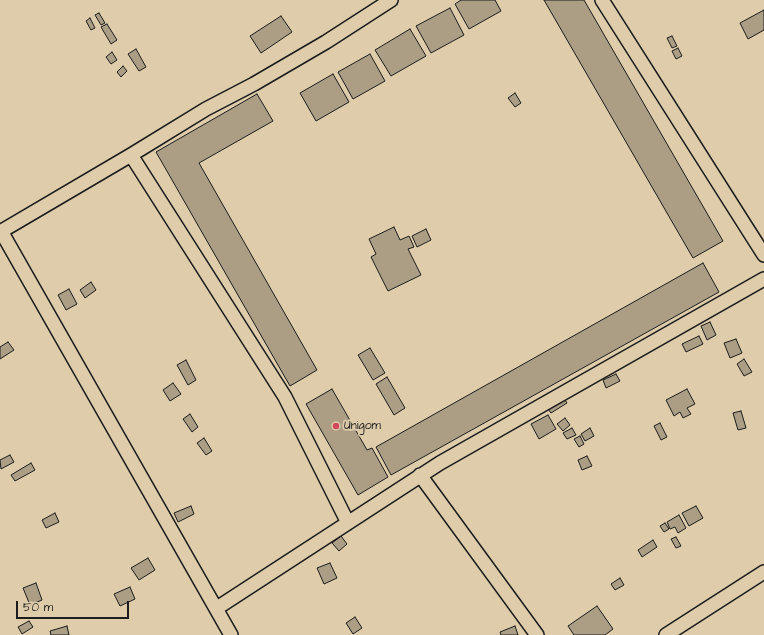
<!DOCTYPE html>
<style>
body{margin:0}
#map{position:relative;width:764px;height:635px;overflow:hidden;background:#deccaa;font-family:"Architects Daughter",sans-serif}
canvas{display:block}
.scale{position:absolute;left:16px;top:601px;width:113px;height:18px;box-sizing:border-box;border:2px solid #1c1c1c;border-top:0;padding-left:5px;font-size:12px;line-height:14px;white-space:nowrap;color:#1c1c1c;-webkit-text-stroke:3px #deccaa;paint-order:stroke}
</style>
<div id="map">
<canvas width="764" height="635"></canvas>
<div class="scale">50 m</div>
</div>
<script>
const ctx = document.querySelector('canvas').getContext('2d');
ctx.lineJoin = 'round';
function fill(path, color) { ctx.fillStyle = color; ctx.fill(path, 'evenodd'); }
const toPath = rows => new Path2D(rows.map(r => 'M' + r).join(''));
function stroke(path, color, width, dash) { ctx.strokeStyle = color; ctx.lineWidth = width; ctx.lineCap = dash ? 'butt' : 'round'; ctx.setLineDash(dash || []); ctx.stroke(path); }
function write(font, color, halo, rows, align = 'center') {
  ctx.font = font + ' "Architects Daughter",sans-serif'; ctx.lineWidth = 3.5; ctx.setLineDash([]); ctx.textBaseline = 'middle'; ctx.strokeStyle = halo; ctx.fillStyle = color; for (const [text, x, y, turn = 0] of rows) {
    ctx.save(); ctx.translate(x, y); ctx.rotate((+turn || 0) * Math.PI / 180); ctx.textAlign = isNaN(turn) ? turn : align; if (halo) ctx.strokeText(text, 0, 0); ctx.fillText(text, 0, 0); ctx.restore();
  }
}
const building = toPath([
 [461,0,495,0,501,11,469,29,455,4,461,0],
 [544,0,584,0,723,241,693,258,544,0],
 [450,8,464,35,431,53,416,26,450,8],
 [764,10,764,30,748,39,740,23,764,10],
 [99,13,105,23,101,25,95,15,99,13],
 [281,16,292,32,261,53,250,36,281,16],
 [90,18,95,28,91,30,86,21,90,18],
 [107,24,117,40,111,44,101,27,107,24],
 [410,29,426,56,391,76,375,50,410,29],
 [672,36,677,46,672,48,667,38,672,36],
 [678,48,682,56,676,59,672,51,678,48],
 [136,49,146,67,139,71,128,54,136,49],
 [112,52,117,60,111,64,106,57,112,52],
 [370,54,385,81,353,99,338,72,370,54],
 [123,66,127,71,121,77,117,72,123,66],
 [333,74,349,102,316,121,300,93,333,74],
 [515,93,521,103,515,107,508,98,515,93],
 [257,94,273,121,199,163,317,370,290,386,156,152,257,94],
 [394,227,400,240,409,236,414,247,408,249,421,275,388,291,371,257,376,254,369,239,394,227],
 [426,229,431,240,417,247,412,236,426,229],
 [703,263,719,292,391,475,376,447,703,263],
 [91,282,96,290,85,298,80,290,91,282],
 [69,289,77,304,66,310,58,295,69,289],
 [710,322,716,335,707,340,701,326,710,322],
 [699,336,703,344,686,352,682,344,699,336],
 [736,339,742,353,730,358,724,343,736,339],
 [8,342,14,350,0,359,0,347,8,342],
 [370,348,385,373,373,380,358,355,370,348],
 [744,359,752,372,744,376,737,364,744,359],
 [186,360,196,380,188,385,177,365,186,360],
 [616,374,620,381,606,388,603,380,616,374],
 [387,377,405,408,394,415,376,384,387,377],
 [173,383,181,394,170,401,163,390,173,383],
 [332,389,367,450,372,448,388,477,358,495,306,404,332,389],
 [687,389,695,404,687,408,691,414,683,418,680,412,674,416,666,400,687,389],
 [564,398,567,403,551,413,548,409,564,398],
 [741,411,746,428,738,430,733,413,741,411],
 [190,414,198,427,192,432,183,419,190,414],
 [548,415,556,429,539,439,531,424,548,415],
 [565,418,570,425,563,431,557,424,565,418],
 [660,423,667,437,661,440,654,426,660,423],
 [572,428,576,435,567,439,563,433,572,428],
 [590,428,594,436,585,441,581,434,590,428],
 [580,436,584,444,579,447,574,439,580,436],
 [204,438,212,451,206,455,197,443,204,438],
 [10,455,14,462,1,469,0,460,10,455],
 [587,456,592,466,582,470,578,460,587,456],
 [31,463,35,470,15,481,11,475,31,463],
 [191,506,194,514,178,522,174,513,191,506],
 [696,506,703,518,689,526,682,513,696,506],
 [55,513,59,522,46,528,42,520,55,513],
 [679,515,686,528,678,533,675,527,670,529,667,522,679,515],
 [665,523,669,529,664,532,660,526,665,523],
 [341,536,347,544,339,551,332,543,341,536],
 [676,537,681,546,676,548,671,539,676,537],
 [653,540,657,547,642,557,638,550,653,540],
 [148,558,155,570,139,580,131,568,148,558],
 [330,563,337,578,324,584,317,568,330,563],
 [620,578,624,585,615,590,611,584,620,578],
 [36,583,42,600,30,605,23,588,36,583],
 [130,587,135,599,120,606,114,594,130,587],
 [597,606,613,629,605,635,574,635,568,626,597,606],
 [355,617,362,628,353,634,346,623,355,617],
 [29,621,33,627,22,634,18,627,29,621],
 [67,626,69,635,51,635,50,631,67,626],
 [515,626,518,635,501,635,500,632,515,626]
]);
fill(building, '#ab9e85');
stroke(building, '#1c1c1c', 1);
const street = toPath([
 [602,0,764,255],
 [131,155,285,397,348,523],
 [1,231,231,635],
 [0,232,131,155,206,109,254,84,326,42,391,0],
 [420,475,537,635],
 [217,608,440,463,764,279],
 [666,635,764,572]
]);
stroke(street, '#1c1c1c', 16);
stroke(street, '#deccaa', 13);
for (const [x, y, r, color] of [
 [336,426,4,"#d1495b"]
]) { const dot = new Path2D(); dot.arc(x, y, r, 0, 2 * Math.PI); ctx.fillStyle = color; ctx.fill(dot); stroke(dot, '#deccaa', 1.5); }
write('12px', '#1c1c1c', '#deccaa', [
 ["Unigom",344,426]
], 'left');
</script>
